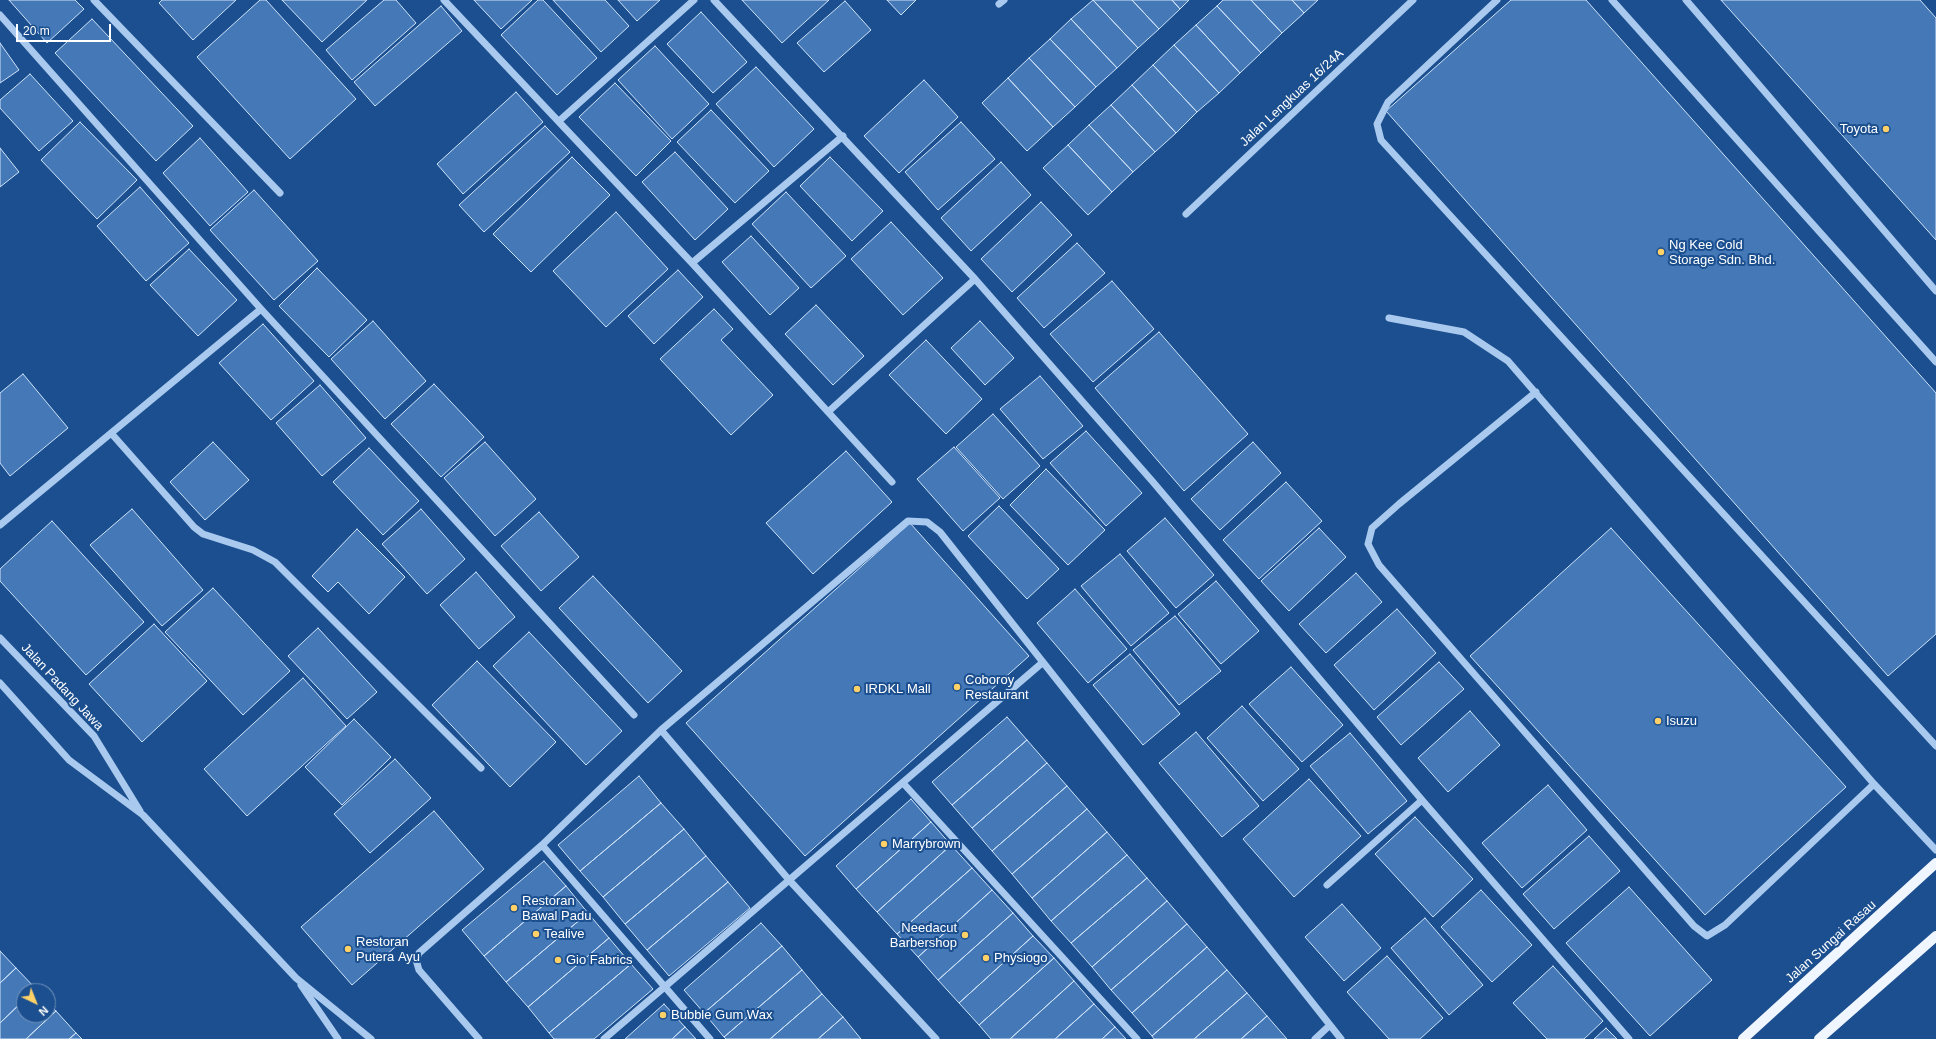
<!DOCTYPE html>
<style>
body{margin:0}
#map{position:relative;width:1936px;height:1039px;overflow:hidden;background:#1b4f8f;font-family:Arial,sans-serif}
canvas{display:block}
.north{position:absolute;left:16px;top:983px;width:40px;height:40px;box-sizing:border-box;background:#1b4f8f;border:1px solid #7695bc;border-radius:50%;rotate:137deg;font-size:11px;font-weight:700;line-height:16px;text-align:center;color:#fff}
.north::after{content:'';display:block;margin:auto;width:14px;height:18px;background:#ffd166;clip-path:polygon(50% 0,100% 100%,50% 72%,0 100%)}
.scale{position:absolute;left:16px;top:24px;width:95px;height:18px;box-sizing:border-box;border:2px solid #fff;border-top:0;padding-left:5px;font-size:12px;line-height:14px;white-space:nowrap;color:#fff;-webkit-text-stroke:3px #1b4f8f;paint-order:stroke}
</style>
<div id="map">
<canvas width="1936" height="1039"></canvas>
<div class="north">N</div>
<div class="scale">20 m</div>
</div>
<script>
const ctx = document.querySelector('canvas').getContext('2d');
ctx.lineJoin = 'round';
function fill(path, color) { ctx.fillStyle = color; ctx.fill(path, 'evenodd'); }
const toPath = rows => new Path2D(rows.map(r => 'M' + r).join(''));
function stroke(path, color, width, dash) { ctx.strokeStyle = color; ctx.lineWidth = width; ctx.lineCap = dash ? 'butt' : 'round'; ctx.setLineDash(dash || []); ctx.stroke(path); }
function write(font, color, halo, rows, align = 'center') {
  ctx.font = font + ' Arial,sans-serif'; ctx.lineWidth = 4; ctx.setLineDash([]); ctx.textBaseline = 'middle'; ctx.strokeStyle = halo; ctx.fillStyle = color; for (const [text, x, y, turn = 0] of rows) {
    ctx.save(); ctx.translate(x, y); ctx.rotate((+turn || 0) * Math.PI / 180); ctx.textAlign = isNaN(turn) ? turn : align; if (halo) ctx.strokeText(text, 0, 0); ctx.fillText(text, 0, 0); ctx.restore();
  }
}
const building = toPath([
 [9,0,75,0,84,9,47,43,9,0],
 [162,0,236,0,193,40,159,3,162,0],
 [260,0,266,0,356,99,290,159,197,57,260,0],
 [282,0,367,0,322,42,282,0],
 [384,0,396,0,416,23,352,80,326,50,384,0],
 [474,0,532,0,501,29,474,0],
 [538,0,543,0,597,58,557,95,501,35,538,0],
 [553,0,605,0,629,26,601,52,553,0],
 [618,0,660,0,637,21,618,0],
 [742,0,829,0,782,43,742,0],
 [887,0,916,0,901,15,887,0],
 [1093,0,1138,48,1117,68,1071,19,1093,0],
 [1093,0,1132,0,1159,29,1138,48,1093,0],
 [1132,0,1172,0,1180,9,1159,29,1132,0],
 [1172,0,1189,0,1180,9,1172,0],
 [1223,0,1251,0,1282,33,1261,53,1217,6,1223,0],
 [1251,0,1292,0,1304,13,1282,33,1251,0],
 [1292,0,1318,0,1304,13,1292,0],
 [1511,0,1586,0,1936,393,1936,634,1888,676,1386,111,1511,0],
 [1721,0,1920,0,1936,18,1936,240,1721,0],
 [845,1,871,30,824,72,797,43,845,1],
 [441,6,462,31,375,106,354,82,441,6],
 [1217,6,1261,53,1240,73,1196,25,1217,6],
 [701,12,747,62,713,93,667,44,701,12],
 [92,19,193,126,156,161,55,53,92,19],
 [1071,19,1117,68,1096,87,1050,39,1071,19],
 [1196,25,1240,73,1219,93,1174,45,1196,25],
 [1050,39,1096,87,1075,107,1029,58,1050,39],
 [0,43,19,70,0,83,0,43],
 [1174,45,1219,93,1197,112,1153,65,1174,45],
 [655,46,709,104,672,139,618,80,655,46],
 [1029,58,1075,107,1053,127,1008,78,1029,58],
 [1153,65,1197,112,1176,133,1132,85,1153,65],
 [756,67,814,129,774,167,716,104,756,67],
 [30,74,73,121,39,151,0,108,0,100,30,74],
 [1008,78,1053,127,1027,151,982,103,1008,78],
 [924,80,958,117,899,173,864,136,924,80],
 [615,83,671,141,636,176,579,117,615,83],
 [1132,85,1176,133,1155,152,1111,105,1132,85],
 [516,92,543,122,463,194,437,164,516,92],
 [1111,105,1155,152,1133,172,1089,125,1111,105],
 [711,110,769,171,735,203,677,142,711,110],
 [80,122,137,180,97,219,41,160,80,122],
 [961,122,995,159,938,210,905,172,961,122],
 [1089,125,1133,172,1112,192,1068,145,1089,125],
 [545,126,570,152,484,232,459,205,545,126],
 [200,138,248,192,210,226,163,173,200,138],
 [1068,145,1112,192,1088,215,1043,168,1068,145],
 [0,148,19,172,0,187,0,148],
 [675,152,728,209,695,240,642,182,675,152],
 [572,157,610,195,531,272,493,234,572,157],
 [830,157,883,211,852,241,800,186,830,157],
 [1001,162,1031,195,971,251,941,218,1001,162],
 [140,187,189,243,146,281,97,226,140,187],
 [254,190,318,261,274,300,210,230,254,190],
 [786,192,846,256,811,288,752,224,786,192],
 [1041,202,1072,235,1012,292,981,259,1041,202],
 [616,212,668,269,606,327,553,271,616,212],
 [891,222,943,278,903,315,851,259,891,222],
 [751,236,799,288,770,315,722,262,751,236],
 [1077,243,1105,273,1044,328,1017,298,1077,243],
 [189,249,237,300,198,336,150,285,189,249],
 [317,268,367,320,329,357,279,306,317,268],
 [678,270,703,297,654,344,628,316,678,270],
 [1112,281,1154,329,1093,382,1050,334,1112,281],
 [816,305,864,356,833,385,785,334,816,305],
 [714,309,733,329,721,340,773,395,731,435,660,359,714,309],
 [373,321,426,381,385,419,331,359,373,321],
 [980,321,1014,358,985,385,951,348,980,321],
 [263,324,314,381,271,420,219,363,263,324],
 [1159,332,1248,434,1184,491,1095,388,1159,332],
 [926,340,982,399,946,434,889,375,926,340],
 [23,374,68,428,10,476,0,463,0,393,23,374],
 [1040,376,1083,426,1043,459,1000,409,1040,376],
 [434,384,484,437,441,477,391,424,434,384],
 [320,385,366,438,322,476,276,423,320,385],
 [993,414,1040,466,1003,499,956,447,993,414],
 [1086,431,1142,493,1106,526,1050,463,1086,431],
 [213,442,249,480,205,520,170,482,213,442],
 [485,442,536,499,495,536,444,478,485,442],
 [1253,442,1281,473,1220,530,1191,499,1253,442],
 [954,447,1000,498,963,531,917,479,954,447],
 [369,448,419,501,383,535,333,482,369,448],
 [846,451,892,502,813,574,766,523,846,451],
 [1046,469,1105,530,1068,565,1010,505,1046,469],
 [1286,482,1322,521,1259,579,1223,540,1286,482],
 [999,506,1059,569,1027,599,968,536,999,506],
 [132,509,203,590,162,626,90,545,132,509],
 [421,509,465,559,427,594,382,544,421,509],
 [539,512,579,557,541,591,501,546,539,512],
 [1165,518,1214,575,1176,608,1127,551,1165,518],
 [52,521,144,622,86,675,0,581,0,569,52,521],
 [910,523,1029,656,805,856,686,723,910,523],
 [1319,528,1346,557,1289,611,1261,581,1319,528],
 [1611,528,1846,787,1705,915,1470,656,1611,528],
 [357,529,405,577,369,614,338,582,328,592,312,576,357,529],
 [1120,554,1169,613,1131,646,1081,586,1120,554],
 [476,572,515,617,479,649,440,605,476,572],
 [1356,573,1382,602,1326,653,1299,624,1356,573],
 [593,576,682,671,648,703,559,608,593,576],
 [1216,581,1259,631,1221,664,1178,614,1216,581],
 [213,588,290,671,243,715,165,632,213,588],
 [1075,589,1127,649,1088,683,1037,623,1075,589],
 [1397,609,1436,653,1374,710,1334,665,1397,609],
 [1175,616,1221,671,1179,705,1133,650,1175,616],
 [154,624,207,681,142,742,89,684,154,624],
 [318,628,377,692,347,719,288,656,318,628],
 [529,632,622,731,586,765,493,666,529,632],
 [1130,654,1180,714,1143,745,1093,685,1130,654],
 [477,661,556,742,510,787,432,705,477,661],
 [1439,662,1464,689,1401,745,1377,717,1439,662],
 [1291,667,1343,725,1302,762,1249,704,1291,667],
 [303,678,346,726,247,816,204,769,303,678],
 [1242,706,1299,769,1263,801,1207,738,1242,706],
 [1470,711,1500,745,1448,792,1418,758,1470,711],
 [1007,717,1027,740,952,805,932,782,1007,717],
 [354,719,391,757,342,805,305,767,354,719],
 [1196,732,1259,806,1222,837,1159,763,1196,732],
 [1350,733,1407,801,1368,834,1310,766,1350,733],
 [1027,740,1047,763,972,828,952,805,1027,740],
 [395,759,431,798,370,853,334,814,395,759],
 [1047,763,1067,786,992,851,972,828,1047,763],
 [639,776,661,803,580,871,558,845,639,776],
 [1309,779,1361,836,1294,897,1243,839,1309,779],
 [1548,785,1587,830,1522,888,1482,843,1548,785],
 [1067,786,1087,809,1012,874,992,851,1067,786],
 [911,799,931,822,856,889,836,866,911,799],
 [661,803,684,829,603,897,580,871,661,803],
 [1087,809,1107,832,1032,898,1012,874,1087,809],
 [434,811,484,869,352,985,301,927,434,811],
 [1415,817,1473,879,1433,917,1375,854,1415,817],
 [931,822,951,845,877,912,856,889,931,822],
 [684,829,706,856,625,924,603,897,684,829],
 [1107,832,1127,855,1051,921,1032,898,1107,832],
 [1589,836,1620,871,1554,929,1523,894,1589,836],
 [951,845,972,868,897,934,877,912,951,845],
 [1127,855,1147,878,1071,943,1051,921,1127,855],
 [706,856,728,882,647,950,625,924,706,856],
 [544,861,566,886,484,956,462,930,544,861],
 [972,868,992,890,918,957,897,934,972,868],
 [1147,878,1167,901,1092,967,1071,943,1147,878],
 [728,882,750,908,669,976,647,950,728,882],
 [566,886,588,913,506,982,484,956,566,886],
 [1629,887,1712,980,1650,1036,1566,943,1629,887],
 [992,890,1013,913,938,980,918,957,992,890],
 [1481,890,1532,945,1492,982,1441,927,1481,890],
 [1167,901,1187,924,1111,990,1092,967,1167,901],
 [1342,904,1381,948,1344,981,1305,937,1342,904],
 [588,913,609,938,528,1007,506,982,588,913],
 [1013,913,1033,936,959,1003,938,980,1013,913],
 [1425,918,1483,985,1449,1015,1391,948,1425,918],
 [761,923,782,946,704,1013,684,990,761,923],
 [1187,924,1207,947,1132,1013,1111,990,1187,924],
 [1033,936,1054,958,979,1025,959,1003,1033,936],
 [609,938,631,964,549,1033,528,1007,609,938],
 [782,946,802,970,724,1037,704,1013,782,946],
 [1207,947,1227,970,1152,1036,1132,1013,1207,947],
 [0,951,16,968,0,983,0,951],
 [1387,956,1443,1018,1420,1039,1389,1039,1347,992,1387,956],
 [1054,958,1074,981,1010,1039,991,1039,979,1025,1054,958],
 [631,964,653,989,594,1039,554,1039,549,1033,631,964],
 [1553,966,1603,1021,1584,1039,1547,1039,1513,1003,1553,966],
 [16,968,36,989,34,991,24,991,24,1000,0,1023,0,983,16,968],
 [802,970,822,994,770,1039,726,1039,724,1037,802,970],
 [1227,970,1247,993,1194,1039,1154,1039,1152,1036,1227,970],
 [1074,981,1094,1004,1055,1039,1010,1039,1074,981],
 [1247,993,1267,1016,1241,1039,1194,1039,1247,993],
 [822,994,843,1017,818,1039,770,1039,822,994],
 [24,1000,24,1015,48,1015,48,1003,56,1011,26,1039,0,1039,0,1023,24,1000],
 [664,1004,685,1027,672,1039,625,1039,664,1004],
 [1094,1004,1115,1027,1102,1039,1055,1039,1094,1004],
 [56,1011,76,1033,69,1039,26,1039,56,1011],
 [1267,1016,1287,1039,1241,1039,1267,1016],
 [843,1017,861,1039,818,1039,843,1017],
 [685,1027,696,1039,672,1039,685,1027],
 [1115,1027,1126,1039,1102,1039,1115,1027],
 [1606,1028,1617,1039,1594,1039,1606,1028],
 [76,1033,82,1039,69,1039,76,1033]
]);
fill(building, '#4478b7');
stroke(building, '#cfe3fa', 1);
stroke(toPath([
 [94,0,280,193],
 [444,0,692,263,892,482],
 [714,0,975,279,1153,482,1422,800,1629,1039],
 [1497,0,1388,102,1377,124,1381,140,1936,746],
 [1612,0,1936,362],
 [1686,0,1936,291],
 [999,4,1004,0],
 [0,15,261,309,634,715],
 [559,121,694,0],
 [1186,214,1413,0],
 [692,263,843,136],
 [1389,318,1464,332,1508,361,1874,784,1936,850],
 [1536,392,1399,504,1372,528,1368,544,1379,565,1694,926,1707,936,1725,925,1874,784],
 [828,412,975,279],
 [111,433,194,527,203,534,253,550,275,562,481,768],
 [0,525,261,309],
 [0,638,94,736,140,811],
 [0,683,69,760,143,815,296,978,371,1039],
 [661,730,908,521,927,522,940,532,1341,1039],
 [903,783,1137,1039],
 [542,845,710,1039],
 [1327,885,1422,800],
 [301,985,338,1039],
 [479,1039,419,970,416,960,419,953,542,845,661,730,790,881,936,1039],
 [604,1039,1042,663],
 [1315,1039,1329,1026]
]), '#a9c9ee', 7);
stroke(toPath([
 [1743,1039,1936,863],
 [1819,1039,1936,936]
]), '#f0f6ff', 10);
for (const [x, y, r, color] of [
 [1886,129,4,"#ffd166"],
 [1661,252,4,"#ffd166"],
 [957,687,4,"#ffd166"],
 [857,689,4,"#ffd166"],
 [1658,721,4,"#ffd166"],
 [884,844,4,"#ffd166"],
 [514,908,4,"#ffd166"],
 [536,934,4,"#ffd166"],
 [965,935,4,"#ffd166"],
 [348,949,4,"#ffd166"],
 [986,958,4,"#ffd166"],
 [558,960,4,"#ffd166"],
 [663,1015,4,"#ffd166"]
]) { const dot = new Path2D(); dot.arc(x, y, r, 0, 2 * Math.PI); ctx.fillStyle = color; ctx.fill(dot); stroke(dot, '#1b4f8f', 1.5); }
write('13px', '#fff', '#1b4f8f', [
 ["Jalan Lengkuas 16/24A",1292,98,-43],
 ["Jalan Padang Jawa",62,687,47],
 ["Jalan Sungai Rasau",1831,942,-42]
]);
write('13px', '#fff', '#1b4f8f', [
 ["Toyota",1878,129,"right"],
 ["Ng Kee Cold",1669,245],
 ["Storage Sdn. Bhd.",1669,260],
 ["Coboroy",965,680],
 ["Restaurant",965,695],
 ["IRDKL Mall",865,689],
 ["Isuzu",1666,721],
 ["Marrybrown",892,844],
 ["Restoran",522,901],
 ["Bawal Padu",522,916],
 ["Needacut",957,928,"right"],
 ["Barbershop",957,943,"right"],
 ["Tealive",544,934],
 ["Restoran",356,942],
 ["Putera Ayu",356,957],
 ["Physiogo",994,958],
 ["Gio Fabrics",566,960],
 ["Bubble Gum Wax",671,1015]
], 'left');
</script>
